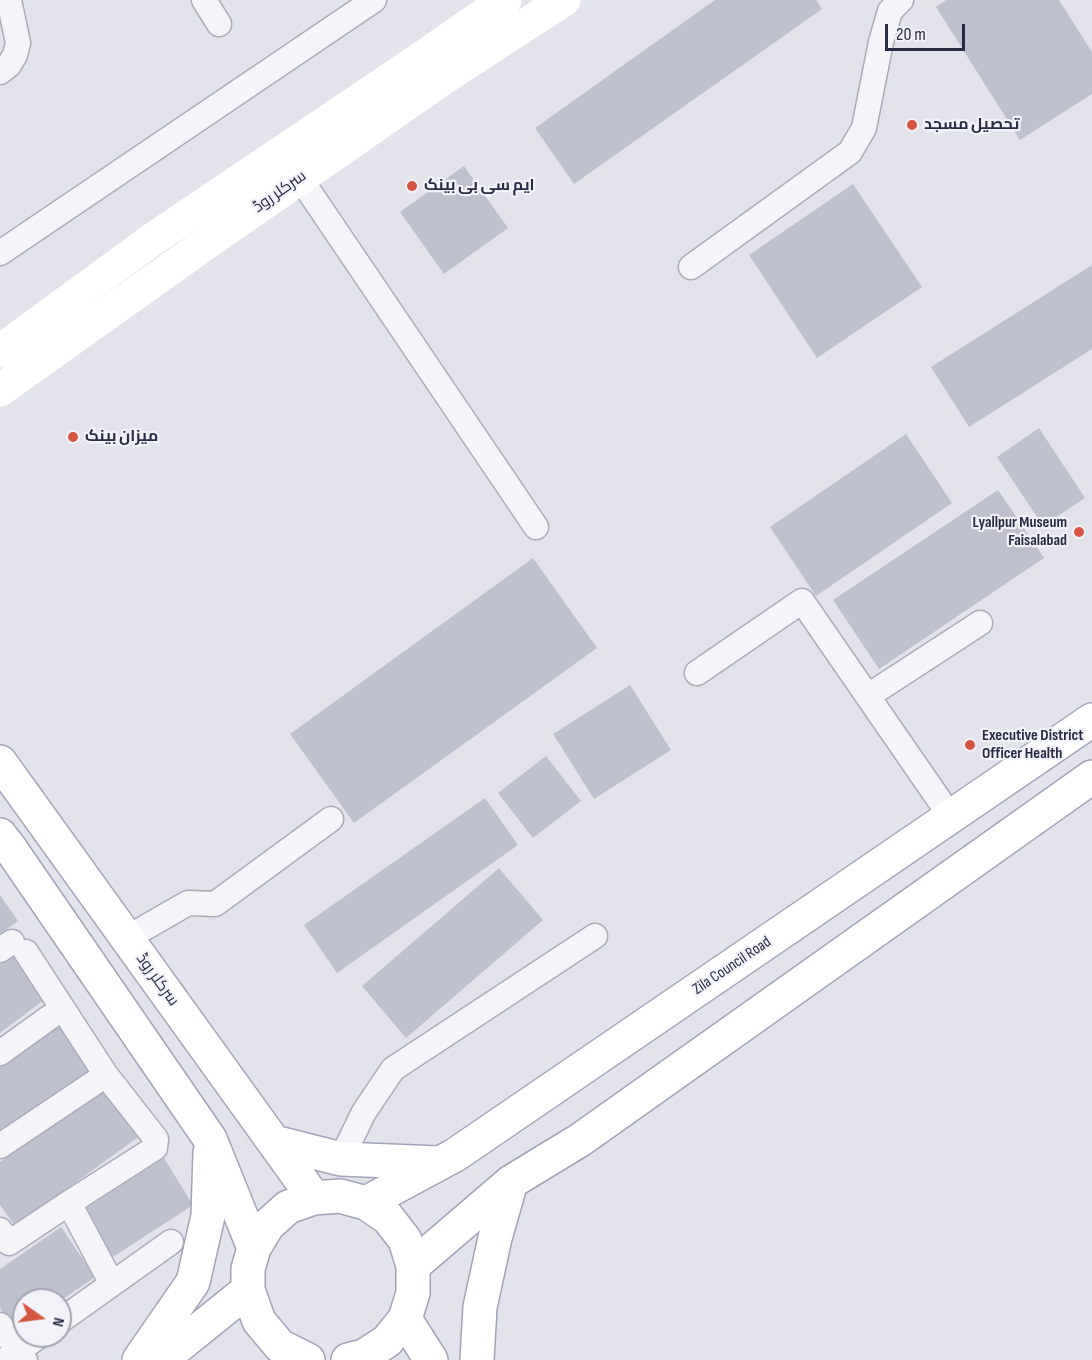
<!DOCTYPE html>
<meta charset="utf-8">
<style>
body{margin:0}
#map{position:relative;width:1092px;height:1360px;overflow:hidden;background:#e2e3eb;font-family:"Sofia Sans Condensed",sans-serif}
canvas{display:block}
.north{position:absolute;left:12px;top:1288px;width:60px;height:60px;box-sizing:border-box;background:#f2f3f8;border:2px solid #a2a3b0;border-radius:50%;rotate:104deg;font-size:16px;font-weight:700;line-height:24px;text-align:center;color:#292b44}
.north::after{content:'';display:block;margin:auto;width:21px;height:27px;background:#d65541;clip-path:polygon(50% 0,100% 100%,50% 72%,0 100%)}
.scale{position:absolute;left:885px;top:24px;width:80px;height:27px;box-sizing:border-box;border:3px solid #292b44;border-top:0;padding-left:8px;font-size:18px;line-height:21px;white-space:nowrap;color:#292b44;-webkit-text-stroke:4px #f2f3f8;paint-order:stroke}
</style>
<div id="map">
<canvas width="1092" height="1360"></canvas>
<div class="north">N</div>
<div class="scale">20 m</div>
</div>
<script>
const ctx = document.querySelector('canvas').getContext('2d');
ctx.lineJoin = 'round';
function fill(path, color) { ctx.fillStyle = color; ctx.fill(path, 'evenodd'); }
const toPath = rows => new Path2D(rows.map(r => 'M' + r).join(''));
function stroke(path, color, width, dash) { ctx.strokeStyle = color; ctx.lineWidth = width; ctx.lineCap = dash ? 'butt' : 'round'; ctx.setLineDash(dash || []); ctx.stroke(path); }
function write(font, color, halo, rows, align = 'center') {
  ctx.font = font + ' "Sofia Sans Condensed",Cairo,sans-serif'; ctx.lineWidth = 4.5; ctx.setLineDash([]); ctx.textBaseline = 'middle'; ctx.strokeStyle = halo; ctx.fillStyle = color; for (const [text, x, y, turn = 0] of rows) {
    ctx.save(); ctx.translate(x, y); ctx.rotate((+turn || 0) * Math.PI / 180); ctx.textAlign = isNaN(turn) ? turn : align; if (halo) ctx.strokeText(text, 0, 0); ctx.fillText(text, 0, 0); ctx.restore();
  }
}
fill(toPath([
 [715,0,816,0,822,9,574,184,535,128],
 [946,0,1059,0,1092,52,1092,94,1020,140,936,7],
 [464,166,508,228,444,274,400,212],
 [853,184,922,287,817,358,749,255],
 [1092,265,1092,349,969,427,931,367],
 [1039,428,1085,498,1043,526,997,457],
 [906,434,952,503,816,596,770,527],
 [998,490,1044,558,879,669,833,600],
 [533,558,597,648,354,823,290,734],
 [630,685,671,750,594,799,553,734],
 [546,756,581,801,533,838,498,793],
 [485,798,518,845,337,973,304,925],
 [499,868,543,920,406,1038,362,986],
 [0,895,18,921,0,934],
 [24,945,57,990,0,1033,0,964],
 [68,1015,101,1062,0,1133,0,1063],
 [109,1083,144,1133,15,1226,0,1205,0,1162],
 [164,1158,193,1205,113,1257,83,1210],
 [61,1227,95,1277,60,1301,60,1300,24,1300,24,1326,16,1332,0,1308,0,1269]
]), '#bfc0ce');
const minor = toPath([
 [204,0,219,24],
 [0,72,9,65,15,55,18,43,9,0],
 [300,178,536,527],
 [0,253,374,0],
 [691,267,850,152,864,128,881,42,890,11,901,0],
 [697,673,802,601,951,817],
 [868,696,980,623],
 [127,938,188,903,215,904,331,819],
 [0,950,12,942],
 [0,1053,50,1017],
 [0,1146,106,1075],
 [341,1159,364,1112,393,1069,595,936],
 [69,1203,112,1284],
 [0,1230,9,1243,69,1203,155,1148,156,1139,106,1075,26,952],
 [60,1321,171,1242],
 [0,1325,18,1351,5,1360],
 [25,1360,18,1351,39,1336]
]);
const primary = toPath([
 [0,762,314,1198],
 [0,835,10,848,210,1139,254,1248],
 [274,1142,341,1159,439,1163],
 [366,1203,455,1155,1092,720],
 [413,1266,511,1182,580,1140,1092,777],
 [405,1319,431,1360],
 [139,1360,193,1282,208,1216,210,1152],
 [161,1360,248,1290],
 [308,1360,280,1346,259,1321,248,1290,248,1269,254,1248,268,1225,288,1207,314,1198,340,1196,366,1203,388,1218,405,1240,413,1266,413,1293,405,1319,387,1341,364,1356,348,1360],
 [477,1360,480,1307,495,1238,511,1182]
]);
stroke(minor, '#aaacb9', 27);
stroke(primary, '#a1a3b8', 36);
stroke(minor, '#f5f5f9', 24);
stroke(toPath([
 [0,351,153,239,420,59,505,0],
 [0,390,205,244,447,76,564,0]
]), '#fff', 33);
stroke(primary, '#fff', 33);
for (const [x, y, r, color] of [
 [912,125,6,"#d65541"],
 [412,186,6,"#d65541"],
 [73,437,6,"#d65541"],
 [1079,532,6,"#d65541"],
 [970,745,6,"#d65541"]
]) { const dot = new Path2D(); dot.arc(x, y, r, 0, 2 * Math.PI); ctx.fillStyle = color; ctx.fill(dot); stroke(dot, '#f2f3f8', 2); }
write('bold 16px', '#292b44', '#f2f3f8', [
 ["تحصیل مسجد",924,125],
 ["ایم سی بی بینک",424,186],
 ["میزان بینک",85,437],
 ["Lyallpur Museum",1067,523,"right"],
 ["Faisalabad",1067,541,"right"],
 ["Executive District",982,736],
 ["Officer Health",982,754]
], 'left');
write('16px', '#292b44', '#f2f3f8', [
 ["سرکلر روڈ",280,192,-35],
 ["Zila Council Road",732,966,-34],
 ["سرکلر روڈ",157,980,54]
]);
</script>
